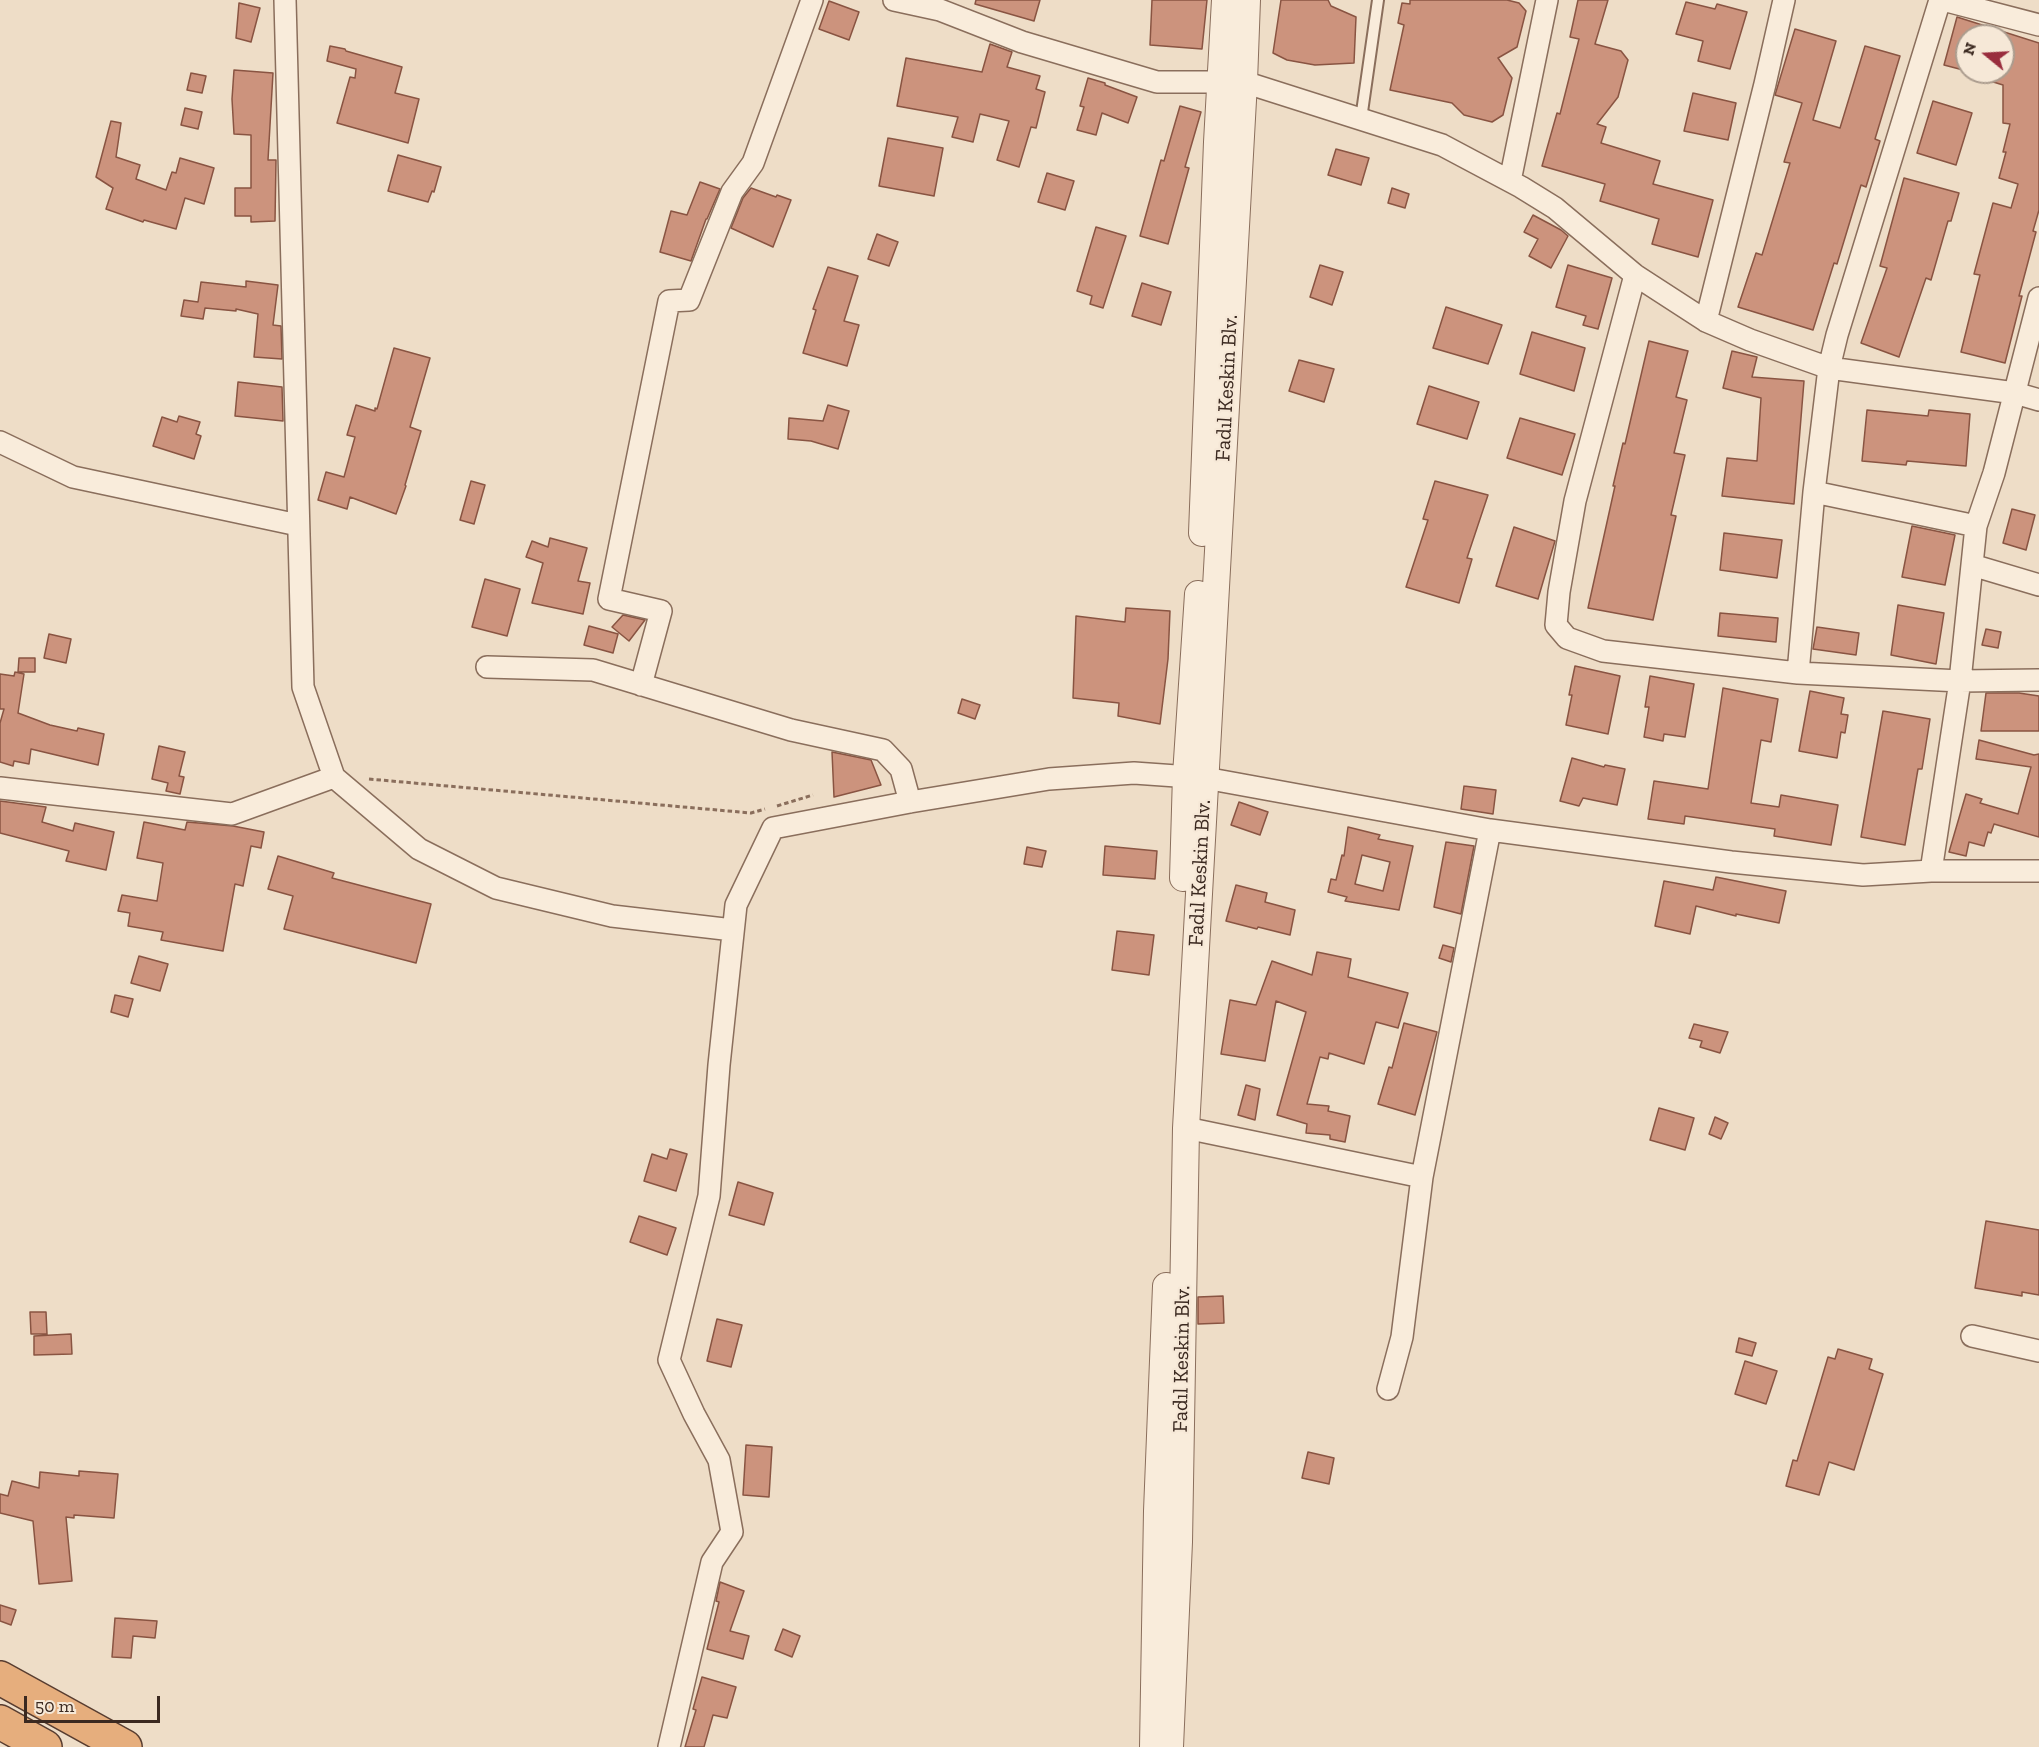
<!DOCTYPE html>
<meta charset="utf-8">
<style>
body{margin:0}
#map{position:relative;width:2039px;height:1747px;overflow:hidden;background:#eeddc7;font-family:"Zilla Slab",serif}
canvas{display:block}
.north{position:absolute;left:1955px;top:24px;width:60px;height:60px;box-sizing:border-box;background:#f6e8d7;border:2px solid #ab9c8e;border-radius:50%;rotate:288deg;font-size:16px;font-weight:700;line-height:24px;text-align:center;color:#3b2920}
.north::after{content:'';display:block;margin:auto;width:21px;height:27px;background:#992d3d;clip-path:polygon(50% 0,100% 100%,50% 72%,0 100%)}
.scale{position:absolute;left:24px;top:1696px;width:136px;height:27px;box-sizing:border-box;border:3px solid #3b2920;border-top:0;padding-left:8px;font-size:18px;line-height:21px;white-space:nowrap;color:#3b2920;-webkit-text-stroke:4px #f6e8d7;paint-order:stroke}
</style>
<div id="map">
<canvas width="2039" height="1747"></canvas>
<div class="north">N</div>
<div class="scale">50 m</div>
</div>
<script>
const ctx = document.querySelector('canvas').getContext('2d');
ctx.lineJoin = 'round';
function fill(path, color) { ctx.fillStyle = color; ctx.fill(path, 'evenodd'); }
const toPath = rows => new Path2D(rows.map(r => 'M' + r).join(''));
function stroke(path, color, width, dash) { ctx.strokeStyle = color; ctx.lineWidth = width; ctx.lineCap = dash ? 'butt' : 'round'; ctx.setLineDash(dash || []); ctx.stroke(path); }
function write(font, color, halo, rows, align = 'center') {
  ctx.font = font + ' "Zilla Slab",serif'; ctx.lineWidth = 4.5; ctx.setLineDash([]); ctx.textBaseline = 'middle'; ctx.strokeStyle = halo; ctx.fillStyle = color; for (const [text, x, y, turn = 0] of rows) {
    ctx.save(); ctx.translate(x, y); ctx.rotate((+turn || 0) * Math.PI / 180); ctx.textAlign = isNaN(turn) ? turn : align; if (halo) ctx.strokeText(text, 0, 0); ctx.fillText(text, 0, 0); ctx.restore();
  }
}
const building = toPath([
 [976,0,1040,0,1034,21,975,4,976,0],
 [1152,0,1207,0,1202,49,1150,45,1152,0],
 [1281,0,1328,0,1331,6,1356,17,1354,63,1315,65,1287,60,1273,53,1281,0],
 [1410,0,1507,0,1519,3,1526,11,1517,47,1498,58,1512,78,1503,115,1492,122,1464,115,1452,103,1390,90,1404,25,1398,23,1402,3,1410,4,1410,0],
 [1578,0,1608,0,1595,44,1621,51,1628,60,1618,97,1597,124,1606,127,1601,143,1660,161,1653,184,1713,200,1698,257,1652,244,1659,219,1600,201,1605,184,1542,166,1557,113,1560,114,1579,39,1570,37,1578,0],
 [829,1,859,12,849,40,819,29,829,1],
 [1686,2,1715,9,1717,4,1747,12,1730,69,1698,61,1703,41,1676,34,1686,2],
 [239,3,260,8,251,42,236,38,239,3],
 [1957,17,2039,43,2039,210,2033,231,2036,232,2019,296,2022,296,2005,363,1961,352,1980,275,1974,274,1993,203,2011,208,2018,184,1999,178,2006,152,2003,152,2010,124,2003,123,2003,85,1974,76,1974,72,2003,72,2003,33,2003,36,1967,36,1967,71,1944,65,1957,17],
 [1795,29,1836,41,1813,120,1840,128,1865,46,1900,56,1875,139,1880,141,1866,187,1861,185,1837,264,1834,263,1813,330,1738,307,1756,253,1762,255,1790,163,1784,162,1802,103,1775,95,1795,29],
 [990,44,1012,52,1007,67,1040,76,1036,89,1045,92,1036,128,1031,127,1019,167,997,160,1009,121,980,114,973,142,952,137,958,117,897,106,906,58,982,72,990,44],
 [330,46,345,49,346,51,402,67,395,93,419,99,408,143,337,123,350,77,355,78,356,69,327,61,330,46],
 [234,70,273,73,268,160,276,160,275,221,251,222,251,216,235,216,235,188,251,188,251,135,234,134,232,99,234,70],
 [191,73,206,76,202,93,187,90,191,73],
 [1088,78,1105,83,1105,85,1137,97,1128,123,1102,113,1096,135,1077,130,1084,107,1080,106,1088,78],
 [1693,93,1736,103,1728,140,1684,131,1693,93],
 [1933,101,1972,113,1956,165,1917,153,1933,101],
 [1180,106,1201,112,1185,167,1189,168,1168,244,1140,236,1161,160,1164,161,1180,106],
 [185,108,202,112,198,129,181,125,185,108],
 [111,121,121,123,116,157,140,165,136,179,166,190,172,172,176,173,180,158,214,168,204,204,185,198,176,229,144,220,143,222,106,209,113,188,96,177,111,121],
 [888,138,943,148,934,196,879,186,888,138],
 [1336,149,1369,158,1361,185,1328,175,1336,149],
 [398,155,441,167,434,192,432,191,428,202,388,191,398,155],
 [1047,173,1074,181,1065,210,1038,202,1047,173],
 [1904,178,1959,193,1951,221,1948,221,1931,280,1926,278,1899,357,1861,343,1887,268,1880,266,1904,178],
 [700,182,720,189,707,219,706,219,691,261,660,252,671,211,687,215,700,182],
 [751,188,776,197,777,195,791,200,773,247,731,228,743,198,751,188],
 [1392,188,1409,194,1405,208,1388,203,1392,188],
 [1533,215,1561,230,1568,236,1551,268,1529,256,1538,239,1524,232,1533,215],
 [1096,227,1126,236,1103,308,1090,304,1092,296,1077,291,1096,227],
 [877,234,898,242,889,266,868,259,877,234],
 [1320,265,1343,272,1332,305,1310,297,1320,265],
 [1568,265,1612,278,1598,329,1583,325,1586,316,1556,307,1568,265],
 [828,267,858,276,844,321,859,325,847,366,803,353,816,310,813,309,828,267],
 [246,281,278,285,273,325,281,326,282,359,254,357,258,314,236,309,236,311,205,308,203,319,181,316,184,300,198,302,201,282,246,287,246,281],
 [1142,283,1171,292,1161,325,1132,316,1142,283],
 [1446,307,1502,325,1488,364,1433,348,1446,307],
 [1532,332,1585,348,1574,391,1520,374,1532,332],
 [1649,341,1688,351,1676,397,1687,400,1674,453,1685,455,1671,515,1676,516,1653,620,1588,608,1615,486,1613,486,1623,443,1625,444,1649,341],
 [394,348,430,358,410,427,421,431,405,485,406,486,396,514,350,497,347,509,318,500,326,472,344,477,355,437,347,435,356,405,375,411,375,408,377,409,394,348],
 [1732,351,1757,357,1752,377,1804,381,1794,504,1722,496,1727,458,1757,461,1761,398,1723,388,1732,351],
 [1299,360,1334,369,1324,402,1289,391,1299,360],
 [238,382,282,387,283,421,235,416,238,382],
 [1429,386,1479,402,1467,439,1417,424,1429,386],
 [828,405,849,411,838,449,811,441,788,439,789,418,823,421,828,405],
 [1867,410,1928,416,1929,410,1970,414,1966,466,1907,461,1906,465,1862,461,1867,410],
 [179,416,200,422,196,434,201,436,194,459,153,446,162,417,177,422,179,416],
 [1520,418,1575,434,1562,475,1507,458,1520,418],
 [471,481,485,485,474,524,460,520,471,481],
 [1435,481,1488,495,1467,558,1472,559,1459,603,1406,587,1428,520,1423,519,1435,481],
 [2012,509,2035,515,2026,550,2003,543,2012,509],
 [1912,526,1955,535,1945,585,1902,577,1912,526],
 [1514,527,1555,541,1538,599,1496,586,1514,527],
 [1724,533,1782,540,1777,578,1720,570,1724,533],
 [550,538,587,548,578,581,590,583,583,614,532,603,543,563,526,557,532,541,548,547,550,538],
 [485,579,520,589,507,636,472,627,485,579],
 [1898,605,1944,613,1936,664,1891,655,1898,605],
 [1126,608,1170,611,1168,659,1160,724,1118,716,1119,703,1073,698,1076,616,1125,622,1126,608],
 [1720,613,1778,618,1776,642,1718,636,1720,613],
 [623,615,645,620,629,641,612,627,623,615],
 [589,626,618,634,613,653,584,645,589,626],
 [1817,627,1859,633,1856,655,1813,649,1817,627],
 [1986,629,2001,632,1998,648,1982,645,1986,629],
 [49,634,71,639,66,663,44,658,49,634],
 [19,658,35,658,35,672,18,672,19,658],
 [1575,666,1620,676,1608,734,1566,725,1572,695,1569,695,1575,666],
 [15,672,24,674,18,713,50,725,77,731,78,728,104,734,98,765,31,749,29,764,14,761,13,766,0,762,0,723,4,709,0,709,0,674,14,676,15,672],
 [1650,676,1694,684,1685,737,1664,734,1663,741,1644,737,1649,707,1645,707,1650,676],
 [1723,688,1778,699,1771,742,1761,740,1751,803,1779,807,1781,795,1838,805,1831,845,1774,836,1775,829,1685,816,1684,824,1648,819,1654,781,1708,789,1723,688],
 [1810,691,1844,698,1841,714,1848,715,1845,733,1841,732,1837,758,1799,751,1810,691],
 [1986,693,2019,693,2039,696,2039,731,1981,731,1986,693],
 [962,699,980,705,975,719,958,713,962,699],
 [1883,711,1930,719,1922,769,1918,769,1905,845,1861,837,1883,711],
 [1979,740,2034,755,2039,754,2039,837,1994,824,1991,833,1988,832,1984,846,1969,842,1966,856,1949,852,1966,794,1982,799,1980,803,2018,814,2031,767,1976,759,1979,740],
 [159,746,185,752,179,776,184,777,180,794,166,791,168,783,152,779,159,746],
 [832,752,871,760,881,785,834,797,832,752],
 [1572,758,1604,767,1605,765,1625,769,1617,805,1583,798,1579,806,1560,801,1572,758],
 [1464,786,1496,790,1493,814,1461,809,1464,786],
 [0,801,46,807,42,822,73,831,75,823,114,832,106,870,66,861,69,851,0,833,0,801],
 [1239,802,1268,812,1260,835,1231,825,1239,802],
 [144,822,185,830,187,822,233,826,264,832,261,848,251,846,243,886,235,884,223,951,161,940,163,932,128,926,130,913,118,911,122,895,157,901,163,863,137,858,144,822],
 [1348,827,1380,835,1378,839,1413,846,1399,910,1345,901,1347,897,1328,892,1331,879,1336,880,1342,855,1344,856,1348,827],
 [1362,855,1390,862,1383,891,1355,884,1362,855],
 [1446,842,1474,846,1461,914,1434,907,1446,842],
 [1105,846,1157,851,1155,879,1103,875,1105,846],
 [1027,847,1046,851,1042,867,1024,864,1027,847],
 [278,856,334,873,332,878,431,904,416,963,284,929,293,896,268,889,278,856],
 [1716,877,1786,891,1779,923,1736,914,1736,916,1696,906,1690,934,1655,926,1664,881,1713,890,1716,877],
 [1236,885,1267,893,1265,902,1295,910,1290,935,1258,927,1257,929,1226,921,1236,885],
 [1117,931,1154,935,1149,975,1112,970,1117,931],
 [1443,945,1454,948,1451,962,1439,958,1443,945],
 [1317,952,1351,959,1348,977,1408,993,1398,1028,1376,1022,1364,1064,1329,1053,1328,1059,1320,1057,1307,1104,1329,1106,1328,1111,1350,1116,1345,1142,1330,1139,1330,1135,1306,1133,1307,1124,1277,1115,1306,1012,1276,1001,1265,1061,1221,1054,1230,1000,1256,1005,1272,961,1312,975,1317,952],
 [139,956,168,964,160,991,131,983,139,956],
 [115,995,133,999,128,1017,111,1012,115,995],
 [1404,1023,1437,1032,1415,1115,1378,1104,1389,1067,1392,1068,1404,1023],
 [1694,1024,1728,1032,1720,1053,1700,1047,1702,1041,1689,1038,1694,1024],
 [1246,1085,1260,1089,1255,1120,1238,1115,1246,1085],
 [1659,1108,1694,1118,1685,1150,1650,1140,1659,1108],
 [1715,1117,1728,1123,1721,1139,1709,1134,1715,1117],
 [670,1149,687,1154,676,1191,644,1181,652,1154,667,1159,670,1149],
 [738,1182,773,1193,764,1225,729,1215,738,1182],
 [639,1216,676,1228,667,1255,630,1242,639,1216],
 [1986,1221,2039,1230,2039,1295,2022,1292,2022,1296,1975,1288,1986,1221],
 [1223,1296,1224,1323,1198,1324,1198,1297,1223,1296],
 [30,1312,46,1312,47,1334,31,1334,30,1312],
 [717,1319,742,1325,731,1367,707,1361,717,1319],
 [71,1334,72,1354,34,1355,34,1336,71,1334],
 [1739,1338,1756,1343,1752,1356,1736,1352,1739,1338],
 [1838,1349,1872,1359,1869,1369,1883,1374,1854,1470,1829,1462,1819,1495,1786,1486,1793,1460,1797,1461,1828,1357,1835,1359,1838,1349],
 [1745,1361,1777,1371,1766,1404,1735,1394,1745,1361],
 [746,1445,772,1447,769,1497,743,1495,746,1445],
 [1308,1452,1334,1458,1329,1484,1302,1478,1308,1452],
 [79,1471,118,1474,114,1518,74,1515,74,1518,66,1517,72,1581,39,1584,33,1521,0,1513,0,1494,8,1496,12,1481,39,1488,40,1472,79,1476,79,1471],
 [720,1582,744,1591,730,1631,749,1636,743,1659,707,1649,719,1602,716,1601,720,1582],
 [0,1605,16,1610,11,1625,0,1621,0,1605],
 [115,1618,157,1621,155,1638,133,1636,131,1658,112,1657,115,1618],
 [783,1629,800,1636,792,1657,775,1650,783,1629],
 [702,1677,736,1687,727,1718,713,1715,704,1747,685,1747,696,1710,693,1709,702,1677]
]);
fill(building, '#cc937d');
stroke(building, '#895442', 1.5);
const service = toPath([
 [1361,119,1378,0]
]);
const minor = toPath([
 [285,0,303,687,334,777,419,849,496,888,612,916,733,930],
 [894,0,940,10,1022,42,1157,82,1244,82,1442,145,1521,187,1555,208,1635,275,1706,321,1750,340,1829,368,2015,393,2039,400],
 [1943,0,2039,25],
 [1510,181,1547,0],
 [1635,275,1575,501,1559,592,1556,625,1567,638,1603,651,1798,673,1960,681,2039,680],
 [1706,321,1765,84,1784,0],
 [0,442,73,477,298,525],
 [1814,492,1829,368,1837,335,1940,0],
 [1972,565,2039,585],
 [487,667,593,670,791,730,883,750,901,769,910,802],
 [1798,673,1814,492,1976,526],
 [641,685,661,611,609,599,669,301,689,300,732,192,753,163,812,0],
 [0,788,232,814,334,777],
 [1490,830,1731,862,1863,875,1931,871,2039,871],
 [1931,871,1960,681,1976,526,1994,473,2039,298],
 [1186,1128,1422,1177],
 [1972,1336,2039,1351],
 [669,1747,712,1562,732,1532,719,1460,694,1414,669,1360,709,1196,719,1065,736,905,773,828,910,802,1049,779,1134,773,1205,778,1490,830,1422,1177,1402,1337,1388,1389]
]);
const tertiary = toPath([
 [1202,533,1217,142,1225,0],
 [1183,878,1186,775,1198,594],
 [1153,1747,1157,1511,1166,1286],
 [1170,1747,1179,1542,1186,1128,1244,82,1247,0]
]);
const trunk = toPath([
 [0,1678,125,1747],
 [0,1722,45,1747]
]);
stroke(service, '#8a6e5c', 14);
stroke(minor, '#8a6e5c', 24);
stroke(tertiary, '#8a6e5c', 28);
stroke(trunk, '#583d30', 36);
stroke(toPath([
 [369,779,751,813,765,809],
 [777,806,813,795]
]), '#8a6e5c', 3, [4.5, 3]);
stroke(service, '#f9ecdb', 10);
stroke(minor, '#f9ecdb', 21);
stroke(tertiary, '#f9ecdb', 26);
stroke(trunk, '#e6ae7d', 33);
write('21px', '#3b2920', '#f6e8d7', [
 ["Fadıl Keskin Blv.",1227,388,-87],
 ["Fadıl Keskin Blv.",1200,873,-87],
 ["Fadıl Keskin Blv.",1182,1359,-89]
]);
</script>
